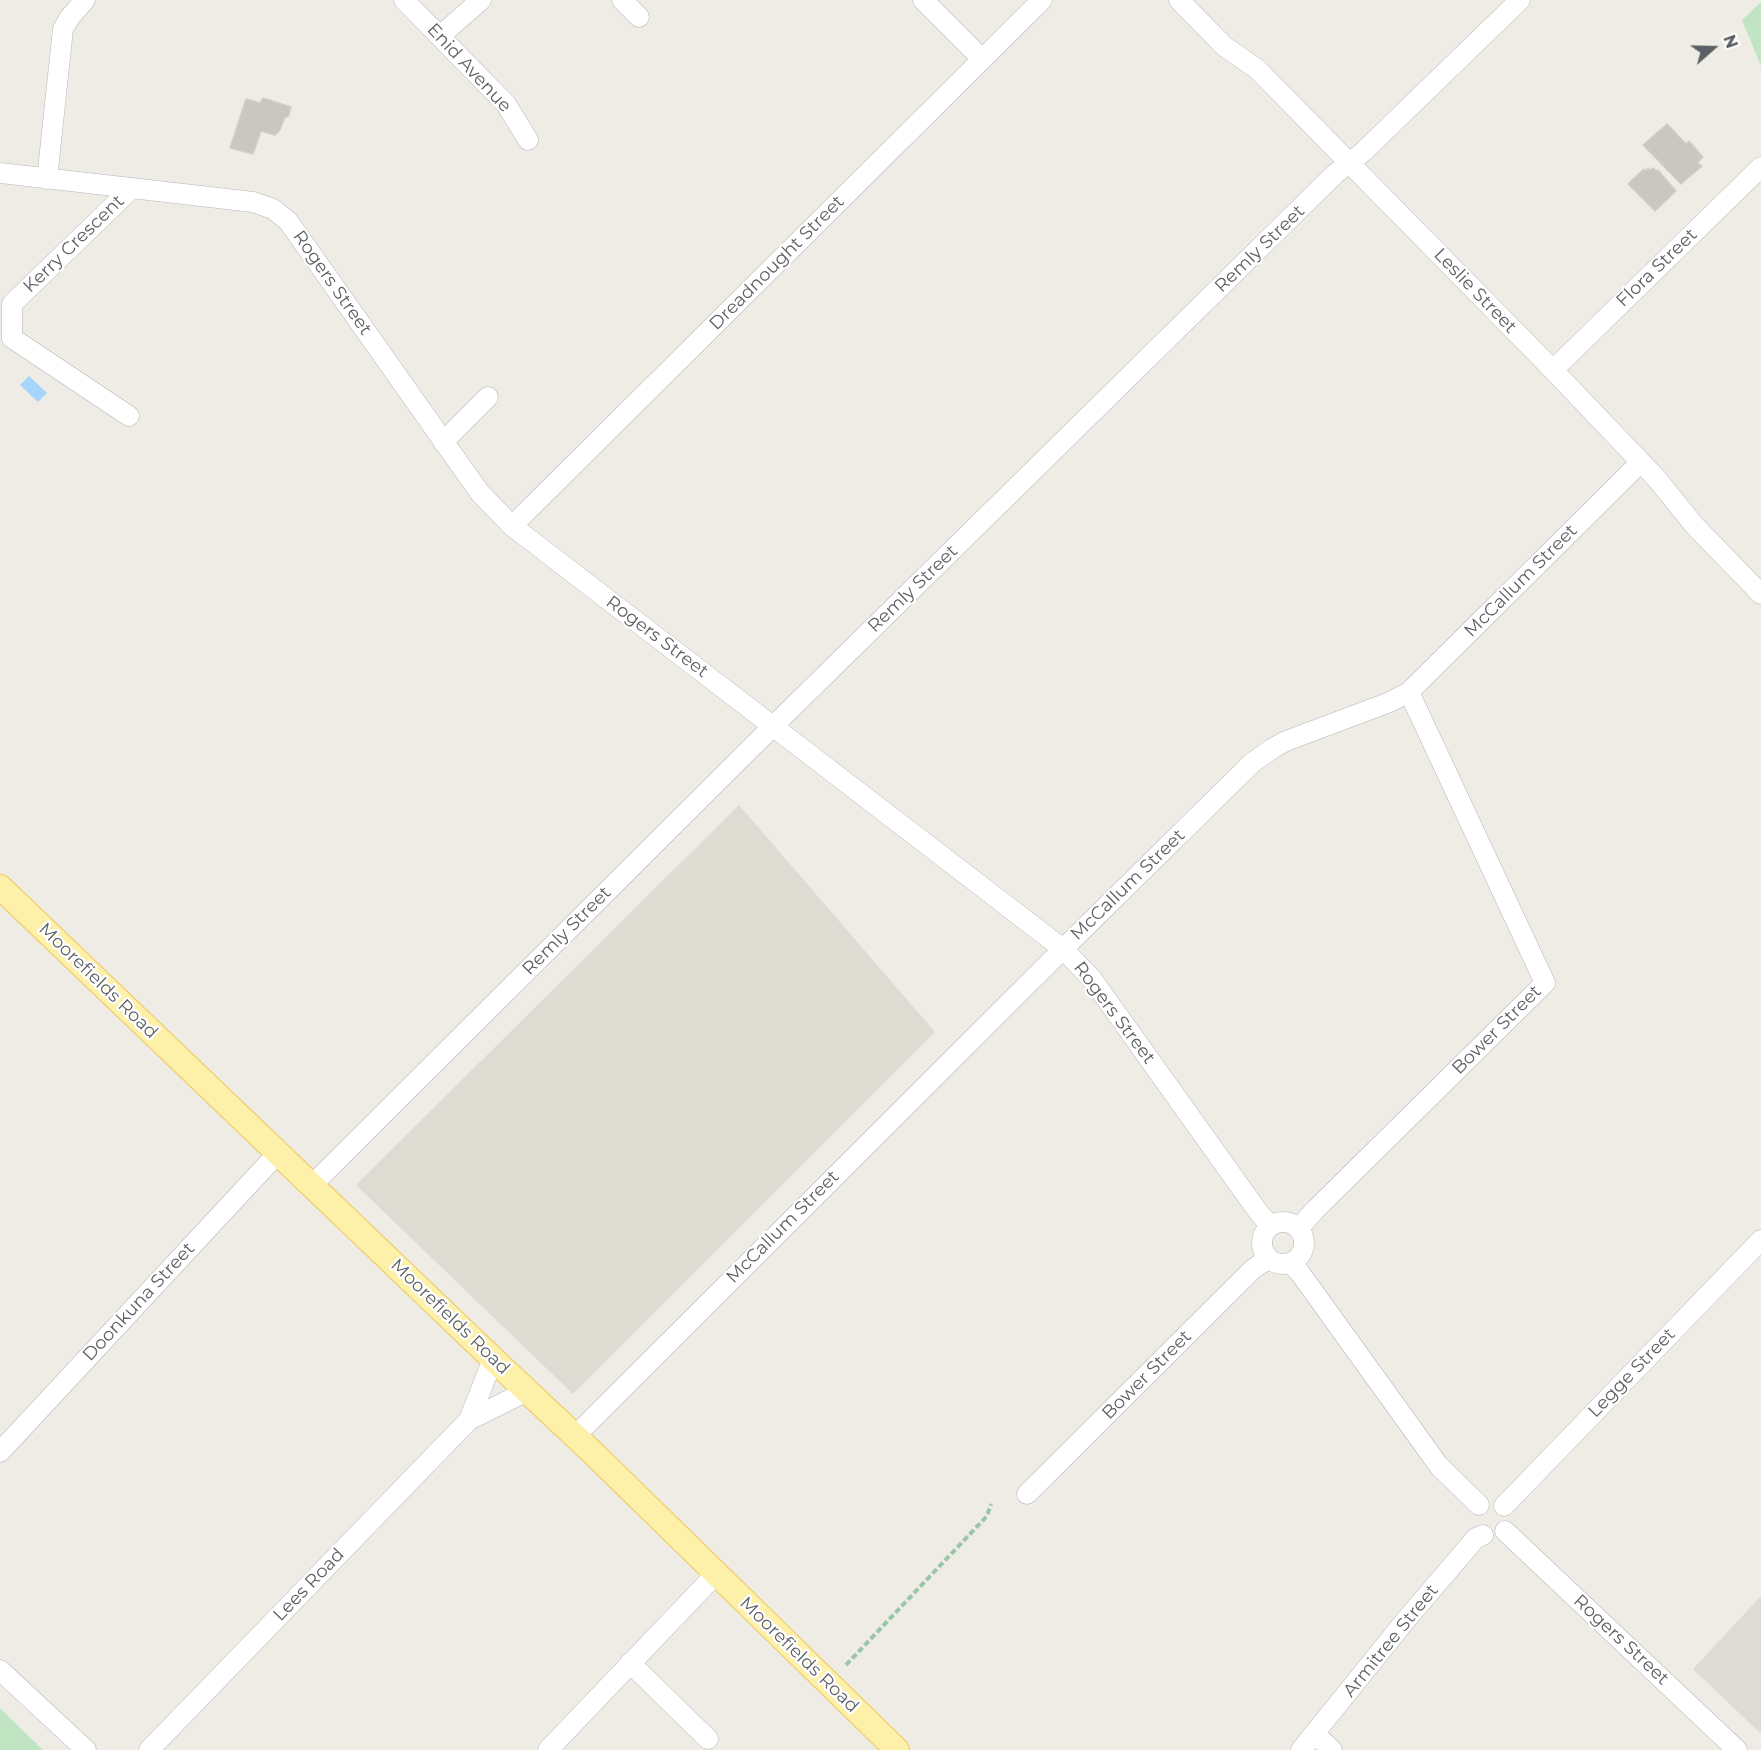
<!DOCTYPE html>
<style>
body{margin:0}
#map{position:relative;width:1761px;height:1750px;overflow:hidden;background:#eeece4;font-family:Montserrat,sans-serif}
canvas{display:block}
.north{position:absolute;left:1683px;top:18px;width:60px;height:60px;-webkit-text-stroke:4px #fff;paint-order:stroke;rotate:70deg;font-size:16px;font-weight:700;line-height:24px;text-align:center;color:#5c5f64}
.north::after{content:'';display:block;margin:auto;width:21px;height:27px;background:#5c5f64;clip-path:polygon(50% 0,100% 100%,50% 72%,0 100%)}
</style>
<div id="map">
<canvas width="1761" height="1750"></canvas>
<div class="north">N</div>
</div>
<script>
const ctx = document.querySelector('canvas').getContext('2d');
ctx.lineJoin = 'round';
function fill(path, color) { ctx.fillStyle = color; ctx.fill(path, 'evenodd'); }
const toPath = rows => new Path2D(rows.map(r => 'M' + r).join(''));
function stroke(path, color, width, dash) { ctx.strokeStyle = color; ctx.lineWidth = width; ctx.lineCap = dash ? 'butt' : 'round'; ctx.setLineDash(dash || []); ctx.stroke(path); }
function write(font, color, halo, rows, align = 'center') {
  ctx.font = font + ' Montserrat,sans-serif'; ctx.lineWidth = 4.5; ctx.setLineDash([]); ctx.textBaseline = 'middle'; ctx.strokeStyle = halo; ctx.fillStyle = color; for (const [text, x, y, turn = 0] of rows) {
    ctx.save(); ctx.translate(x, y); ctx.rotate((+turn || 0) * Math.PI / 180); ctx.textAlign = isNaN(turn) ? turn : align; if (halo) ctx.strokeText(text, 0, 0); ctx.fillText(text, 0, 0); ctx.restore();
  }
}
fill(toPath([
 [1761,1596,1761,1734,1693,1669]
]), '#dddbd6');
fill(toPath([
 [739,805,935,1032,573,1394,356,1185]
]), '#dedbd2');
fill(toPath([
 [1761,2,1761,66,1742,20],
 [0,1708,43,1750,0,1750]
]), '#c1e5c2');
fill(toPath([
 [29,376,47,393,38,402,20,385]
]), '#a5d5fd');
const building = toPath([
 [263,98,291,107,288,117,285,117,280,130,275,135,261,131,253,154,230,148,246,99,260,103,263,98],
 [1667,124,1686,144,1689,141,1703,157,1697,163,1702,166,1681,184,1643,145,1667,124],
 [1648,168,1650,170,1653,168,1657,171,1658,170,1676,191,1655,211,1628,184,1644,169,1645,171,1648,168]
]);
fill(building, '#cac6c1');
stroke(building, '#d3cec2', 1.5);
const minor = toPath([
 [404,0,506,104,528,140],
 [622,0,639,17],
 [923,0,982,59],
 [1179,0,1224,46,1257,69,1553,370,1657,479,1694,525,1761,594],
 [440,36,481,0],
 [0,173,253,202,273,209,288,221,480,493,512,526,1063,949,1092,979,1259,1213,1270,1225],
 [47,179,63,29,70,17,85,0],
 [1553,370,1761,167],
 [129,416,12,338,12,304,132,188],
 [443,442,488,397],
 [512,526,1042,0],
 [312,1185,754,745,1335,174,1363,152,1520,0],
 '1262 1243a21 21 0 1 1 42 0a21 21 0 1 1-42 0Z',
 [1299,1228,1315,1210,1545,983,1409,692],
 [1291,1263,1300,1273,1439,1466,1479,1505],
 [469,1420,493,1359],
 [575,1436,1063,949,1252,763,1273,748,1286,741,1390,702,1409,692,1641,462],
 [0,1452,278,1153],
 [1027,1494,1253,1269,1268,1259],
 [1504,1506,1761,1240],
 [1505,1531,1737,1750],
 [630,1663,708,1739],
 [0,1670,86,1750],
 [1315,1734,1332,1750],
 [149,1750,469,1420,527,1391],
 [548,1750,716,1574],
 [1301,1750,1405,1621,1476,1538,1483,1535]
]);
const major = toPath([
 [0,887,493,1359,593,1453,897,1750]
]);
stroke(minor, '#b4b6bb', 21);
stroke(major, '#eec85d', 26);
stroke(toPath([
 [846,1665,987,1516,991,1504]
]), '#9ac6a7', 4, [6, 3]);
stroke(minor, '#fff', 20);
stroke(major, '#fdf1aa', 24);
write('18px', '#5c5f64', '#fff', [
 ["Enid Avenue",469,68,47],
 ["Kerry Crescent",74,244,-44],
 ["Remly Street",1260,249,-44],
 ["Dreadnought Street",777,263,-45],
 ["Flora Street",1657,268,-44],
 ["Rogers Street",332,283,55],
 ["Leslie Street",1475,291,46],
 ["McCallum Street",1521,581,-45],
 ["Remly Street",913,589,-44],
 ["Rogers Street",657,637,37],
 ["McCallum Street",1128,885,-44],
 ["Remly Street",567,931,-45],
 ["Moorefields Road",98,981,44],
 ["Rogers Street",1114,1013,53],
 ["Bower Street",1497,1030,-45],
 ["McCallum Street",783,1227,-45],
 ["Doonkuna Street",139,1302,-47],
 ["Moorefields Road",450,1317,44],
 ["Legge Street",1632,1373,-46],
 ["Bower Street",1147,1375,-45],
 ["Lees Road",309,1585,-46],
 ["Rogers Street",1621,1640,43],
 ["Armitree Street",1391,1641,-51],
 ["Moorefields Road",799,1655,44]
]);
</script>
